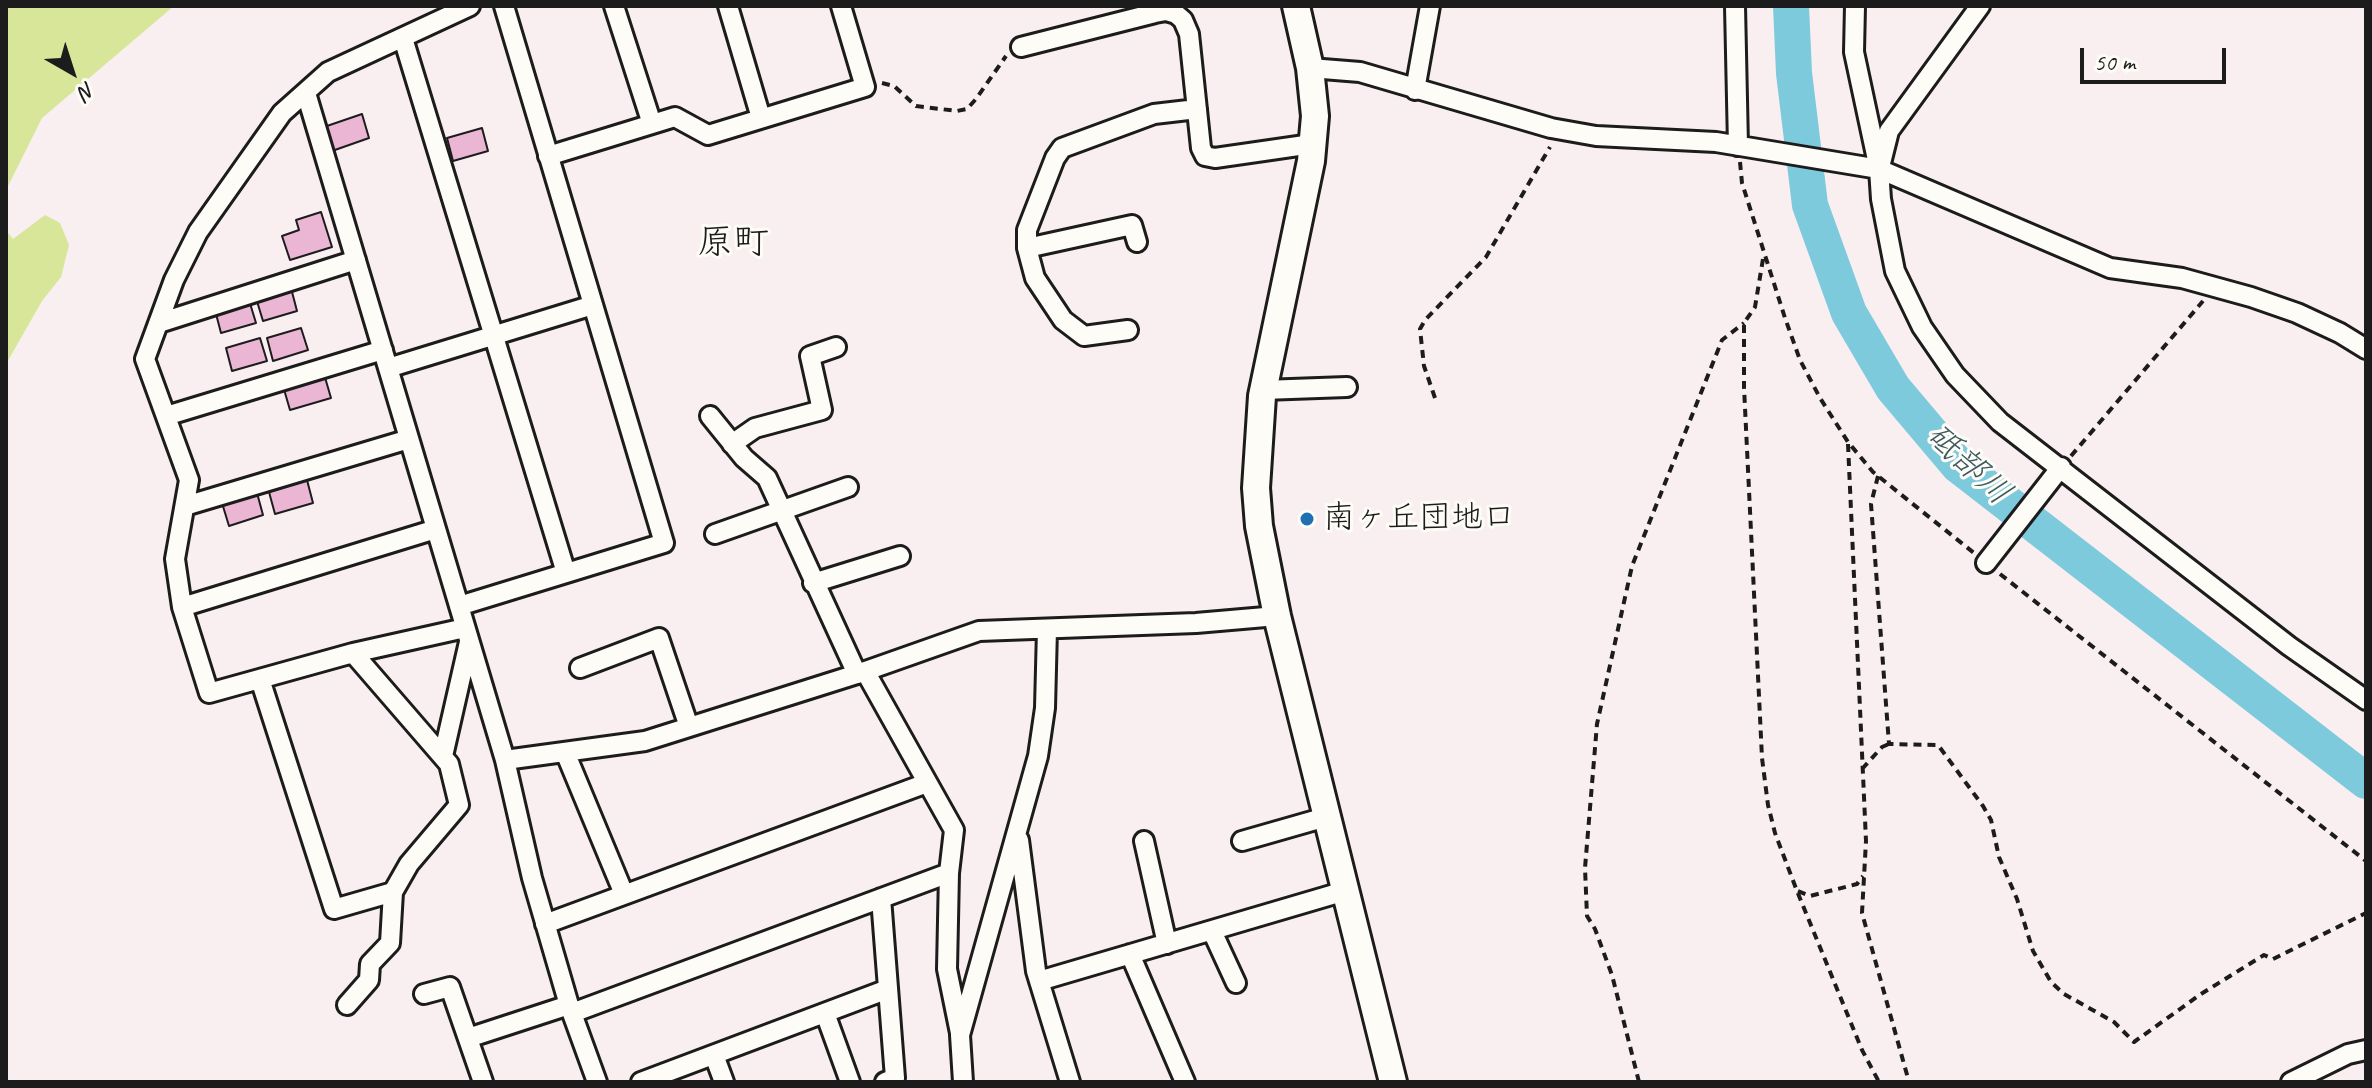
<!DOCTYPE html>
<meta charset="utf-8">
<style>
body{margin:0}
#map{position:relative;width:2372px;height:1088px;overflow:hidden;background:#f9eef0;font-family:Caveat,sans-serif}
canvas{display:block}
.frame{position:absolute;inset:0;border:8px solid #1c1c1c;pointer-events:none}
.north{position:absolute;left:32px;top:32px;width:80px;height:80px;-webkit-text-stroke:6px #fdfcf7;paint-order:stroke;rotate:141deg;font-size:22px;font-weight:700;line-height:32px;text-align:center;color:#1c1c1c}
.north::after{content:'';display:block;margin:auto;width:28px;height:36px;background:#1c1c1c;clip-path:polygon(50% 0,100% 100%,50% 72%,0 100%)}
.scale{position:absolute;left:2080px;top:48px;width:146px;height:36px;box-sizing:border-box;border:4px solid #1c1c1c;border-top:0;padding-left:10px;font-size:24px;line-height:28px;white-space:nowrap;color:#1c1c1c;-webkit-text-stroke:6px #fdfcf7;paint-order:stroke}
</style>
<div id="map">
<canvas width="2372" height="1088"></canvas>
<div class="frame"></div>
<div class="north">N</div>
<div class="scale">50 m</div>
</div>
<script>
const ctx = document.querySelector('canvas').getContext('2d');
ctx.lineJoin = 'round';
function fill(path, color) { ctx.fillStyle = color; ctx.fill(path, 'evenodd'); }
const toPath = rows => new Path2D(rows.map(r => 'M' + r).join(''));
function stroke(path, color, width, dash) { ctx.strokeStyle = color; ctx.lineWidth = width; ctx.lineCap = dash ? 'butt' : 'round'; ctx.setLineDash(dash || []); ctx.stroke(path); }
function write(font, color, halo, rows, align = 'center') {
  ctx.font = font + ' Caveat,"Klee One",sans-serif'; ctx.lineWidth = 6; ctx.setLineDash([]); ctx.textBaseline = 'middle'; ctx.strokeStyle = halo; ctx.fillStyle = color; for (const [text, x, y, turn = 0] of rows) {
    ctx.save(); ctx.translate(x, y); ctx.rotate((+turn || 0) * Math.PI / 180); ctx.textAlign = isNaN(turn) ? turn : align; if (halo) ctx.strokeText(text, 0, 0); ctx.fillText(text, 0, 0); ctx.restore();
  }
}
fill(toPath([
 [6,6,174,6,42,118,6,190],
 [45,215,60,223,69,245,61,277,42,301,6,364,6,230,13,239]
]), '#d7e699');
stroke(toPath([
 [1791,6,1794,73,1810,205,1849,313,1893,388,1958,465,2366,781]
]), '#7ecadd', 36);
const building = toPath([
 [362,114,369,138,332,151,324,127,362,114],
 [482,128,488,151,453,161,447,138,482,128],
 [321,212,332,247,290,260,282,236,299,230,296,220,321,212],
 [291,288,297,311,263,321,256,298,291,288],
 [249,300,256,323,221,333,215,310,249,300],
 [301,328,308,350,273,361,267,338,301,328],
 [260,338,267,361,232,371,226,348,260,338],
 [324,374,331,398,290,410,283,386,324,374],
 [307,480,313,503,275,514,269,492,307,480],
 [257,493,263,515,229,526,222,503,257,493]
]);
fill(building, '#eab6d3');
stroke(building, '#1c1c1c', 2);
const street = toPath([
 [614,6,652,124],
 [728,6,761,118],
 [1735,6,1738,146],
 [1855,6,1854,52,1879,169,1881,199,1895,271,1922,327,1955,375,2000,422,2289,646,2366,700],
 [403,38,566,573],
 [1021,47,1155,13,1166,11,1176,14,1183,20,1189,34,1201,148,1205,156,1215,158,1312,144],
 [1310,68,1360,72,1551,128,1596,136,1716,142,1879,169,2110,268,2182,278,2251,297,2297,313,2340,333,2366,349],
 [1415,90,1430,6],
 [306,93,505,760,532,878,569,1005,597,1082],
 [548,156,675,117,708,135,865,87,841,6],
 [1880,167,1889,131,1980,6],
 [1027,248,1132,225,1137,242],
 [159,323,356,260],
 [1128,330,1084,336,1063,320,1035,278,1027,248,1027,230,1055,158,1062,148,1154,114,1197,109],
 [388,368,593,305],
 [1263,390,1347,387],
 [166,416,383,350],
 [710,416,744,458,767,478,857,674],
 [732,444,755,428,822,410,810,356,836,347],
 [185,506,409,439],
 [715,534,848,487],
 [1986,563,2061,467],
 [813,583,900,556],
 [459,606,664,543,504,6],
 [182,607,436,529],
 [465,628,353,653,209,693,182,607,175,559,189,480,145,359,174,280,198,232,282,113,328,72,470,6],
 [580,668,659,638,689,727],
 [865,671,954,830,949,873,947,969,960,1033],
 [260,679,334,909,393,892],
 [565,752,624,894],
 [443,756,469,642],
 [505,760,645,741,857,674,979,631,1196,623,1277,616],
 [1019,840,1036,971,1070,1082],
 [1144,841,1167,944],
 [1242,841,1326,817],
 [881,898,895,1078,885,1082],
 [545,924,927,783],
 [1212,931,1236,983],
 [1130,954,1185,1082],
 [1039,981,1345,891],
 [424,994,450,987,483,1082],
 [347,1005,369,980,370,964,390,943,393,892,409,864,459,805,449,764,353,653],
 [572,1013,949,873],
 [825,1013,850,1082],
 [468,1038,569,1005],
 [714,1055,724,1082],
 [641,1082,888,989],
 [963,1082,960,1035,1038,756,1045,708,1047,629],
 [2291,1082,2348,1054,2366,1050]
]);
const secondary = toPath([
 [1296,6,1310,68,1315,116,1311,161,1262,396,1256,488,1259,526,1277,616,1393,1082]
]);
stroke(street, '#1c1c1c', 24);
stroke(secondary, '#1c1c1c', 32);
stroke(toPath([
 [882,83,894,86,916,106,957,111,967,109,976,99,1006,56],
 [1740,162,1742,183,1785,318,1800,360,1820,398,1848,442,1873,472,1974,553],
 [1763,259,1755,307,1744,323,1744,387,1762,758,1768,805,1775,833,1797,891,1862,1050,1879,1082],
 [1435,398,1424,366,1420,329,1425,320,1486,257,1550,147],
 [1848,444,1866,841,1862,913,1909,1082],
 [2071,456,2203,301],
 [1878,476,1871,504,1889,744,1938,745,1983,806,1991,820,1999,857,2017,899,2033,951,2051,982,2064,994,2114,1022,2134,1042,2201,994,2264,955,2273,959,2366,913],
 [2000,574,2366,861],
 [1862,769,1882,747,1889,744],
 [1798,891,1810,896,1857,884,1863,876],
 [1639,1082,1612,975,1595,929,1587,916,1585,868,1597,724,1632,566,1722,340,1744,323]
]), '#1c1c1c', 4, [8, 6]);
stroke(street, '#fdfcf7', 18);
stroke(secondary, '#fdfcf7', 26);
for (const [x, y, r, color] of [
 [1307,519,8,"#1f6fb2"]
]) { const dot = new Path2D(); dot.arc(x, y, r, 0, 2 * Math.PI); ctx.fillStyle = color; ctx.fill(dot); stroke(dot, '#fdfcf7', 3); }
write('32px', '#1c1c1c', '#fdfcf7', [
 ["南ヶ丘団地口",1323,519]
], 'left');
write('italic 34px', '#3e5960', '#fdfcf7', [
 ["砥部川",1968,465,43]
]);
write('36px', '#1c1c1c', '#fdfcf7', [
 ["原町",733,244]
]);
</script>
